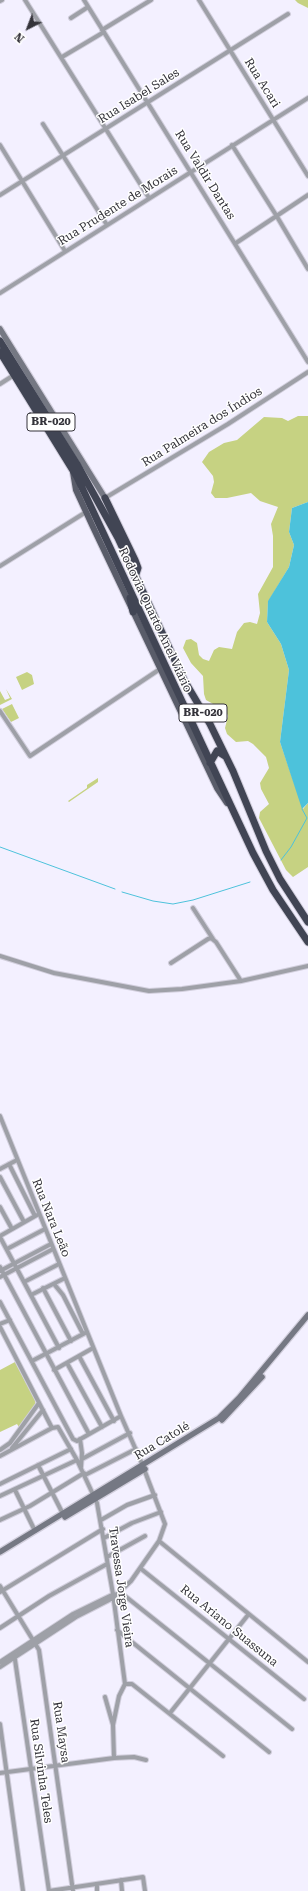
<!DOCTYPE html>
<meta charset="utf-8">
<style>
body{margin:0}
#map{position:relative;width:308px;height:1891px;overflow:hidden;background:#f3f0ff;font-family:"Roboto Serif",serif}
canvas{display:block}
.north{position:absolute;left:8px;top:8px;width:40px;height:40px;-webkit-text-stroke:3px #fff;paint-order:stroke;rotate:222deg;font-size:11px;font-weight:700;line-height:16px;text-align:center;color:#34333a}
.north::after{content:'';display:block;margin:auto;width:14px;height:18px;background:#34333a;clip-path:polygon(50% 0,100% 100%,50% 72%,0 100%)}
</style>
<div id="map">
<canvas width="308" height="1891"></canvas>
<div class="north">N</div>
</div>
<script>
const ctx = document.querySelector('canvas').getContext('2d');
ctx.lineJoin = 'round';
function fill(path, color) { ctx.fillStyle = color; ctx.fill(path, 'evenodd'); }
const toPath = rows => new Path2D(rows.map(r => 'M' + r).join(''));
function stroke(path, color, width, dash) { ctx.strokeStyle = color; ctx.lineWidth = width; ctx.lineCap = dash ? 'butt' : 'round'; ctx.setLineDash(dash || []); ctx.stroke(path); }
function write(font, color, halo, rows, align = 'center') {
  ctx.font = font + ' "Roboto Serif",serif'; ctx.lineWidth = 3; ctx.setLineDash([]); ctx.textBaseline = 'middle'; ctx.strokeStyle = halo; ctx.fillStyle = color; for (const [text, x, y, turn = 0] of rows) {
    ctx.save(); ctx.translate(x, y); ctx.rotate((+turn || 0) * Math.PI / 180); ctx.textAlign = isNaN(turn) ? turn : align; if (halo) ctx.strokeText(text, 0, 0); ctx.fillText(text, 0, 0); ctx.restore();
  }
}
fill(toPath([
 [295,0,308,0,308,8,298,3],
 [298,416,308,416,308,502,292,508,289,532,294,545,289,567,268,602,267,622,281,644,289,670,280,742,303,809,308,803,308,867,293,877,286,870,259,818,260,812,269,804,261,789,260,783,269,768,266,757,253,744,248,741,236,742,227,734,225,728,228,716,226,711,206,700,204,694,203,676,191,663,183,648,186,640,191,639,197,643,199,655,203,659,209,661,214,650,219,647,232,649,237,632,244,623,250,622,257,624,260,613,258,594,273,567,273,536,271,524,278,507,260,501,251,493,227,498,215,498,211,493,214,482,213,476,202,462,209,452,224,443,237,440,264,417,282,418,288,421],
 [27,672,32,675,34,684,22,690,16,677],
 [6,689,12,699,0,705,0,691,5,700,10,698],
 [12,704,19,718,11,722,2,709],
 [98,778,98,782,69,802,68,801,87,788,87,785],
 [15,1362,35,1400,36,1407,20,1429,17,1424,0,1432,0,1370]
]), '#c6d282');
fill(toPath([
 [308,502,308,803,302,809,280,742,289,670,281,644,267,622,268,601,289,567,294,545,289,532,292,508]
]), '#4dc2db');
stroke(toPath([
 [0,847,115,889],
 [281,860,291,847,307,818,302,809],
 [122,892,153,901,173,904,193,900,250,882]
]), '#4dc2db', 1);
const street = toPath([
 [25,0,149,198],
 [84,0,308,362],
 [199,0,308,176],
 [0,1,2,0],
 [71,18,88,7],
 [102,30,151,0],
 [62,57,104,32],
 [43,124,107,225],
 [0,145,65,251],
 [232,145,276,215,308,269],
 [0,195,288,14],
 [236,243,308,195],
 [0,293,308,98],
 [0,384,14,375],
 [105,498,228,424,308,372],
 [0,566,86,512],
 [0,711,30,756,160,669],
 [193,908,213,939],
 [0,956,54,973,149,991,182,989,241,981,308,966],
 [171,963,208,939,211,938,216,942,241,981],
 [0,1116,121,1416,77,1441,73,1439,0,1302],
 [9,1164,35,1216],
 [0,1169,17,1160],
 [0,1177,24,1222],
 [0,1207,12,1229],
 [0,1236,37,1215],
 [0,1237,59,1348],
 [7,1249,45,1229],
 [0,1267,89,1434],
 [0,1271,51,1244],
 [0,1277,53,1249],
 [24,1282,59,1264],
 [54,1284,63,1295,83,1334],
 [43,1288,71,1341],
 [31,1295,65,1278],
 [0,1324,10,1320],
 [0,1327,52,1428],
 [79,1356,114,1421],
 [32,1361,87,1332],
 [67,1363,102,1427],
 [54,1370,93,1348],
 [121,1416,143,1466],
 [80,1439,82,1453,81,1467],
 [12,1448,43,1410],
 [0,1450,10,1443,39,1403],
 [0,1456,52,1428,58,1427,77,1460,97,1503,113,1594,125,1684,119,1696,113,1725,114,1758],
 [82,1459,130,1433],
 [38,1465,63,1514],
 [85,1475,136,1449],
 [0,1484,71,1449],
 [15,1490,35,1531],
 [0,1496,77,1460],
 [0,1520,30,1506,84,1473],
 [101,1520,127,1505,155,1495],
 [104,1538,132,1523,161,1512],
 [159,1541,308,1662],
 [107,1557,145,1536],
 [140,1568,304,1699],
 [0,1586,39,1650,73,1891],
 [0,1592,103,1529],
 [120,1592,292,1729],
 [0,1628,49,1596,107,1564],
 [117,1630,269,1752],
 [14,1653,49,1891],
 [0,1662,73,1614,114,1594],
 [0,1667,76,1617,113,1598,131,1581,159,1541,165,1524,144,1469],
 [125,1684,132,1684,223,1756],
 [105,1697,113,1725],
 [170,1713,248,1615],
 [0,1724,23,1891],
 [0,1773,114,1758,134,1757,146,1760],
 [121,1880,122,1891],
 [97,1884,97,1891],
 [49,1891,143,1877,145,1891]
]);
const secondary = toPath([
 [0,329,105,498],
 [222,1420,262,1377],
 [65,1517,145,1469],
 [0,1552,219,1418,239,1398,308,1315]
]);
const primary = toPath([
 [73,472,76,490,93,527,217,788,227,803]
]);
const highway = toPath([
 [0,341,77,464,118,538,184,680,210,724,233,771,266,851,280,879,308,922],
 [0,352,77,477,253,853,273,890,308,942],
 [105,498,135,560,138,568,135,577],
 [130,598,133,612],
 [210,763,217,751,225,756]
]);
stroke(street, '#d1cedc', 6);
stroke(secondary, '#d1cedc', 8);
stroke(primary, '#d1cedc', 8);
stroke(highway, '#d1cedc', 9);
stroke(street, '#9ea0a7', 4);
stroke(secondary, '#757883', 5.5);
stroke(primary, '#595c69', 6);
stroke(highway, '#414554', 7);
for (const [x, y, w] of [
 [51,422,48],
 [203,713,48]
]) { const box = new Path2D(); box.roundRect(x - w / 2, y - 9, w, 18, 3); ctx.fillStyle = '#fff'; ctx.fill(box); stroke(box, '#34333a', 1); }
write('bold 11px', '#34333a', null, [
 ["BR-020",51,422],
 ["BR-020",203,713]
]);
write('12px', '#34333a', '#fff', [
 ["Rua Acari",262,83,58],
 ["Rua Isabel Sales",139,96,-32],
 ["Rua Valdir Dantas",205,175,58],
 ["Rua Prudente de Morais",118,206,-32],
 ["Rua Palmeira dos Índios",202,427,-32],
 ["Rodovia Quarto Anel Viário",155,620,65],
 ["Rua Nara Leão",51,1218,68],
 ["Rua Catolé",162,1441,-31],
 ["Travessa Jorge Vieira",121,1587,82],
 ["Rua Ariano Suassuna",229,1626,39],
 ["Rua Maysa",61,1732,82],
 ["Rua Silvinha Teles",41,1771,82]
]);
</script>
